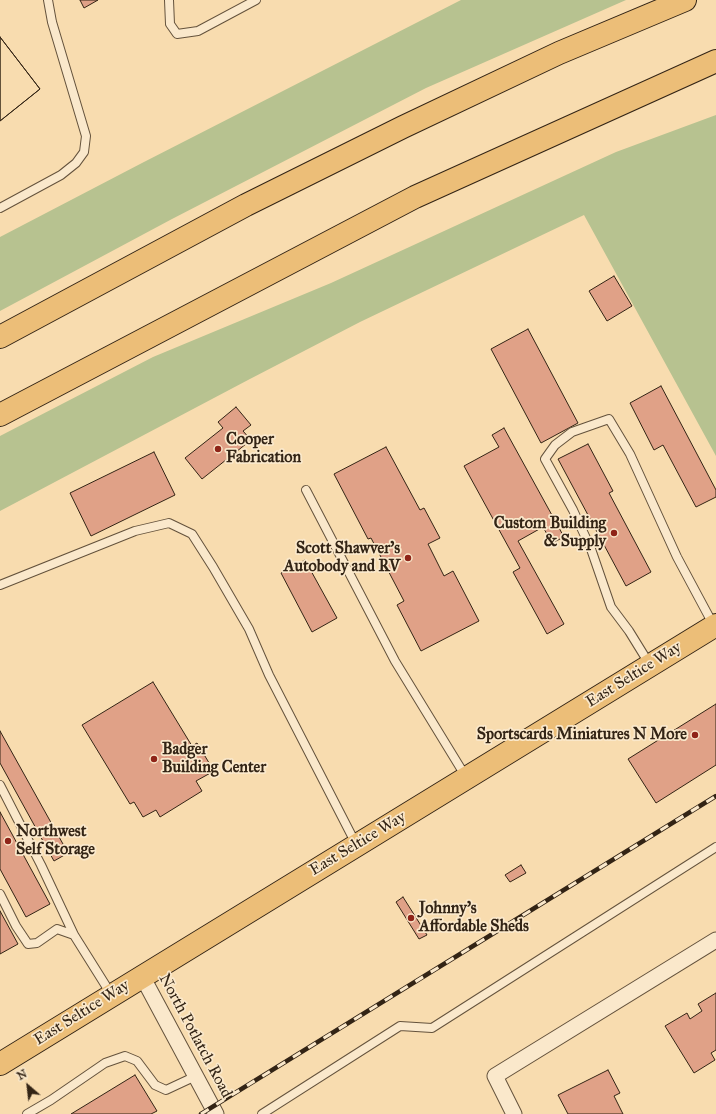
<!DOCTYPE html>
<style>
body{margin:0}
#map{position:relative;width:716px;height:1114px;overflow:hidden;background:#f8dcaf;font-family:"IM FELL Great Primer",serif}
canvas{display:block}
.north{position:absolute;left:8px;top:1066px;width:40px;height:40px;-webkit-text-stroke:3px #fae8cb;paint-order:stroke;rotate:332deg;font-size:11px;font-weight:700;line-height:16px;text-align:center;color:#332415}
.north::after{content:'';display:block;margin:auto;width:14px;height:18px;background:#332415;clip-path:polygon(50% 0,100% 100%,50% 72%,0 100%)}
</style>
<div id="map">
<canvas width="716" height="1114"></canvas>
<div class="north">N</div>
</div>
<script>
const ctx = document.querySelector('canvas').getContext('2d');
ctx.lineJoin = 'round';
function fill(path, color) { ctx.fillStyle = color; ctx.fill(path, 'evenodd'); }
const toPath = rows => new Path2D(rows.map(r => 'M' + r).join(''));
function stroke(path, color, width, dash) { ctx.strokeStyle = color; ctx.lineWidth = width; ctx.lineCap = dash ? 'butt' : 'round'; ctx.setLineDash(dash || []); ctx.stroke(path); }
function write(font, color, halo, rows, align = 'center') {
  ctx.font = font + ' "IM FELL Great Primer",serif'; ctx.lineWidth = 3.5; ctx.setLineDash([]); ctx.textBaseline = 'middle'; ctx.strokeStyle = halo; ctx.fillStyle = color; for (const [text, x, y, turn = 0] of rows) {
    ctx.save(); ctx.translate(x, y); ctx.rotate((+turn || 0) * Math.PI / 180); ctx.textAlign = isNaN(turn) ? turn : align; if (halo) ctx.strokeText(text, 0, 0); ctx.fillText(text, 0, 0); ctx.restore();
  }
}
fill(toPath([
 [461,0,626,0,426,88,172,219,0,311,0,237,142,163],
 [716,115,716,456,584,215,360,322,248,380,0,511,0,436,153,357,331,283,616,152]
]), '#b7c290');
const building = toPath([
 [80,0,98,0,84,8,80,0],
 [0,37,40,89,0,121,0,37],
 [0,37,40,89,0,121,0,37],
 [614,276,632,306,607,321,589,291,614,276],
 [528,329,578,423,541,443,491,349,528,329],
 [661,386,716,490,716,497,696,507,663,445,654,450,630,403,661,386],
 [236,407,251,425,243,431,251,440,202,479,185,458,223,428,218,422,236,407],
 [504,428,564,537,552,543,543,527,518,541,564,624,547,634,513,572,520,568,464,466,499,447,492,435,504,428],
 [588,444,613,491,609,493,651,572,626,586,558,459,588,444],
 [386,447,420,510,424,508,440,538,428,544,444,576,453,571,479,621,421,651,397,605,404,601,371,538,368,539,334,474,386,447],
 [154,452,175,495,91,536,70,493,154,452],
 [305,560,337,618,312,632,281,573,305,560],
 [153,682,192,746,197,743,214,771,196,781,202,791,160,817,156,810,143,817,134,802,130,804,82,725,153,682],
 [716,704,716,765,656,803,628,759,716,704],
 [0,731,68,853,54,861,0,763,0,731],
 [0,812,50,904,26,917,0,869,0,812],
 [521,865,526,873,510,882,505,875,521,865],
 [403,897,427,935,419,939,396,902,403,897],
 [0,911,18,944,0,954,0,911],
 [716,993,716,1050,711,1053,715,1060,694,1073,665,1026,687,1013,690,1019,702,1011,698,1004,716,993],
 [608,1070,620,1093,614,1096,623,1114,568,1114,558,1095,608,1070],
 [135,1075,157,1111,151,1114,71,1114,135,1075]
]);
fill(building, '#e0a187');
stroke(building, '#332415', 1);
const lane = toPath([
 [169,0,170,24,177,34,198,31,256,0],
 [0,208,61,175,76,163,84,152,86,136,52,22,48,0],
 [306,490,395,661,466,777],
 [0,585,135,531,169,523,192,534,213,567,249,629,269,675,356,844],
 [650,665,629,631,611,607,591,549,573,510,545,459,555,445,572,432,609,419,630,454,677,557,714,626],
 [0,785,41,865,74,935,111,994],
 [0,894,16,926,28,944,37,943,57,929,74,935],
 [27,1114,51,1100,105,1063,125,1056,137,1061,155,1085,166,1090,196,1076],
 [262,1114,400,1026,432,1028,716,847]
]);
const street = toPath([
 [142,976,216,1114],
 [514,1114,495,1076,716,940]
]);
const primary = toPath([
 [0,1064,716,625]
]);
const highway = toPath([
 [0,337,246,205,403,127,559,53,685,0],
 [0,415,415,197,716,61]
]);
stroke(lane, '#64523c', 10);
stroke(street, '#64523c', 17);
stroke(primary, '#332415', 24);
stroke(highway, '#332415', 24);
stroke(lane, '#fae8cb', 8);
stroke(street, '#fae8cb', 15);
stroke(primary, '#ecbe78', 22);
stroke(highway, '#ecbe78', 22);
const rail = toPath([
 [201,1114,716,796]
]);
stroke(rail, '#332415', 4.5);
stroke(rail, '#fae8cb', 3, [9]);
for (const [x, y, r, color] of [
 [218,449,4,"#8f2418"],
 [614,533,4,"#8f2418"],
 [408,558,4,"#8f2418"],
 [695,735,4,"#8f2418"],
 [154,759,4,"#8f2418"],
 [8,841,4,"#8f2418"],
 [411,918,4,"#8f2418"]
]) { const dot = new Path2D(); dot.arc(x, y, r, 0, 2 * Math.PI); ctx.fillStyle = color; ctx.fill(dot); stroke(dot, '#fae8cb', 1.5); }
write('bold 16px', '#332415', '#fae8cb', [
 ["Cooper",226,440],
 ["Fabrication",226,458],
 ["Custom Building",606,524,"right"],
 ["& Supply",606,542,"right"],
 ["Scott Shawver's",400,549,"right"],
 ["Autobody and RV",400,567,"right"],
 ["Sportscards Miniatures N More",687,735,"right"],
 ["Badger",162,750],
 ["Building Center",162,768],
 ["Northwest",16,832],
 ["Self Storage",16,850],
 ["Johnny's",419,909],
 ["Affordable Sheds",419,927]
], 'left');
write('16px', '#332415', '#fae8cb', [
 ["East Seltice Way",634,675,-32],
 ["East Seltice Way",358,844,-31],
 ["East Seltice Way",82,1013,-32],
 ["North Potlatch Road",195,1036,62]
]);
</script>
